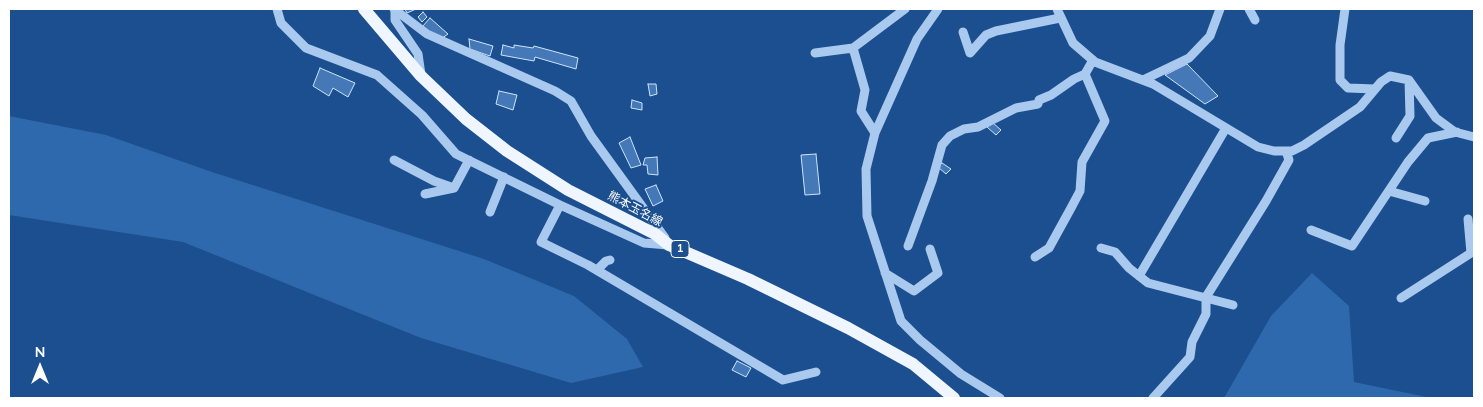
<!DOCTYPE html>
<meta charset="utf-8">
<style>
body{margin:0}
#map{position:relative;width:1483px;height:407px;overflow:hidden;background:#1b4f8f;font-family:Mulish,sans-serif}
canvas{display:block}
.frame{position:absolute;inset:0;border:10px solid #fff;pointer-events:none}
.north{position:absolute;left:15px;top:342px;width:50px;height:50px;-webkit-text-stroke:4px #1b4f8f;paint-order:stroke;rotate:0deg;font-size:14px;font-weight:700;line-height:20px;text-align:center;color:#fff}
.north::after{content:'';display:block;margin:auto;width:18px;height:22px;background:#fff;clip-path:polygon(50% 0,100% 100%,50% 72%,0 100%)}
</style>
<div id="map">
<canvas width="1483" height="407"></canvas>
<div class="frame"></div>
<div class="north">N</div>
</div>
<script>
const ctx = document.querySelector('canvas').getContext('2d');
ctx.lineJoin = 'round';
function fill(path, color) { ctx.fillStyle = color; ctx.fill(path, 'evenodd'); }
const toPath = rows => new Path2D(rows.map(r => 'M' + r).join(''));
function stroke(path, color, width, dash) { ctx.strokeStyle = color; ctx.lineWidth = width; ctx.lineCap = dash ? 'butt' : 'round'; ctx.setLineDash(dash || []); ctx.stroke(path); }
function write(font, color, halo, rows, align = 'center') {
  ctx.font = font + ' Mulish,"Noto Sans JP",sans-serif'; ctx.lineWidth = 4; ctx.setLineDash([]); ctx.textBaseline = 'middle'; ctx.strokeStyle = halo; ctx.fillStyle = color; for (const [text, x, y, turn = 0] of rows) {
    ctx.save(); ctx.translate(x, y); ctx.rotate((+turn || 0) * Math.PI / 180); ctx.textAlign = isNaN(turn) ? turn : align; if (halo) ctx.strokeText(text, 0, 0); ctx.fillText(text, 0, 0); ctx.restore();
  }
}
fill(toPath([
 [9,116,106,135,212,172,484,259,574,296,627,339,643,367,571,383,421,338,183,242,9,215],
 [1312,273,1349,306,1354,382,1431,398,1224,398,1271,316]
]), '#2e69ad');
const building = toPath([
 [405,9,416,9,407,13,405,9],
 [423,12,427,17,422,22,418,17,423,12],
 [430,18,448,34,441,39,422,27,430,18],
 [469,39,493,46,490,56,470,49,469,39],
 [503,45,514,48,514,45,533,48,534,46,578,58,576,69,535,57,534,61,501,55,503,45],
 [1187,64,1218,96,1205,104,1165,75,1187,64],
 [320,68,355,83,348,97,333,88,329,96,313,86,320,68],
 [648,84,656,84,657,94,650,96,648,84],
 [499,91,517,95,513,110,496,104,499,91],
 [632,100,642,103,642,110,631,108,632,100],
 [993,123,1001,130,996,135,987,127,993,123],
 [630,137,641,165,631,168,619,143,630,137],
 [816,154,820,194,805,195,801,155,816,154],
 [657,157,658,175,648,174,647,165,643,165,645,158,657,157],
 [942,163,951,169,946,174,938,167,942,163],
 [656,185,663,201,653,206,645,189,656,185],
 [737,361,751,368,746,377,732,370,737,361]
]);
fill(building, '#4478b7');
stroke(building, '#cfe3fa', 1);
stroke(toPath([
 [277,9,281,23,306,48,377,75,422,115,456,154,560,205,644,243,668,245],
 [394,9,427,34,555,91,571,101,591,136,665,238],
 [938,9,917,39,875,133,866,169,867,216,901,321,920,340,961,374,1000,398],
 [1057,9,1073,43,1095,62,1153,84,1258,147,1274,151,1292,151,1304,145,1360,107,1381,82,1390,76,1409,80,1436,118,1455,132,1474,137],
 [1249,9,1255,20],
 [1345,9,1340,45,1340,80,1348,88,1375,89],
 [395,12,395,20,418,54,421,75],
 [963,32,970,53,986,35,996,31,1060,18],
 [853,48,865,90,861,111,875,133],
 [815,53,853,48,905,9],
 [1143,80,1189,58,1210,36,1220,9],
 [1396,138,1410,116,1409,80],
 [394,160,434,181,454,188],
 [1389,191,1425,201],
 [425,194,454,188,469,160],
 [560,205,541,242,588,265,783,380,816,372],
 [490,212,504,177],
 [1311,230,1352,246,1408,162,1428,138,1457,132],
 [908,246,932,181,942,145,950,136,964,129,978,127,1016,108,1038,104,1039,100,1051,95,1074,79,1085,74],
 [1101,248,1115,252,1129,268,1148,283,1233,305],
 [1035,257,1049,248,1071,208,1080,191,1082,162,1105,121,1085,74,1093,60],
 [597,270,606,261,610,260],
 [885,273,914,291,938,273,930,249],
 [1139,276,1226,128],
 [1401,298,1471,253,1468,219],
 [1153,398,1190,357,1192,342,1206,314,1206,297,1266,201,1289,160,1286,151]
]), '#a9c9ee', 9);
stroke(toPath([
 [364,9,421,76,466,119,507,151,568,190,655,234,669,245,748,279,848,328,913,364,954,398]
]), '#f0f6ff', 12);
for (const [x, y, w] of [
 [680,249,18]
]) { const box = new Path2D(); box.roundRect(x - w / 2, y - 8.5, w, 17, 4); ctx.fillStyle = '#1b4f8f'; ctx.fill(box); stroke(box, '#fff', 1); }
write('bold 11px', '#fff', null, [
 ["1",680,249]
]);
write('12px', '#fff', '#1b4f8f', [
 ["熊本玉名線",635,209,28]
]);
</script>
